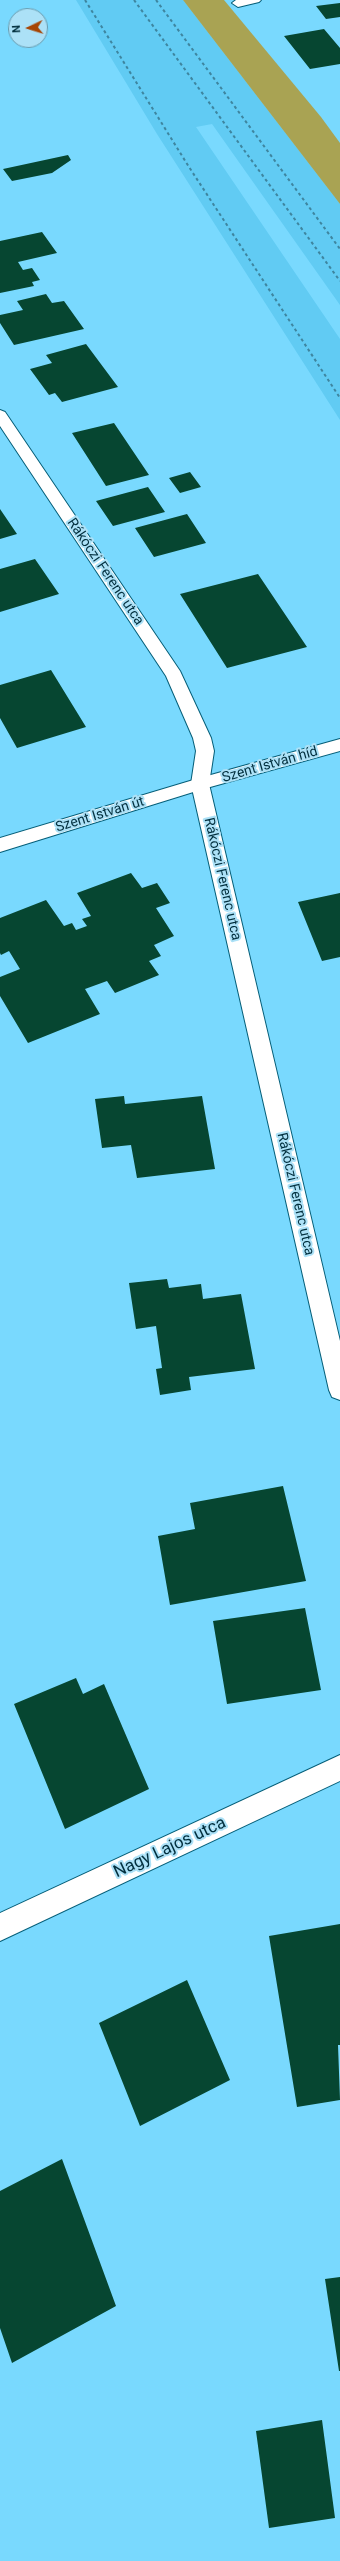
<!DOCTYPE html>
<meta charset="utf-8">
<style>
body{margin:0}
#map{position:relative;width:340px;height:2561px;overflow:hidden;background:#79d9fe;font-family:Roboto,sans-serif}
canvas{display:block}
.north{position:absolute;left:8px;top:8px;width:40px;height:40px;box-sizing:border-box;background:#ace1f7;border:1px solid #689aad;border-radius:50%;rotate:266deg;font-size:11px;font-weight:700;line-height:16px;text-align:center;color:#022f3e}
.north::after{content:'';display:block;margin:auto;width:14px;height:18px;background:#a74504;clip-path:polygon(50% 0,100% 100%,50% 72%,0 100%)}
</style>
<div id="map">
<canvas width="340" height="2561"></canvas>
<div class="north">N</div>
</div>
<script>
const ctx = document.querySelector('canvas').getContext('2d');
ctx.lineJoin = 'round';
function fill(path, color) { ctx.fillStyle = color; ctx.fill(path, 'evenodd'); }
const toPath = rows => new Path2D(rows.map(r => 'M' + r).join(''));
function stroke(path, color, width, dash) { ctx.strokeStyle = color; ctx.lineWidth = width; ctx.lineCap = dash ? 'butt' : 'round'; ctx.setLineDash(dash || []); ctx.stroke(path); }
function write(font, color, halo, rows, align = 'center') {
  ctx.font = font + ' Roboto,sans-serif'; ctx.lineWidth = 4; ctx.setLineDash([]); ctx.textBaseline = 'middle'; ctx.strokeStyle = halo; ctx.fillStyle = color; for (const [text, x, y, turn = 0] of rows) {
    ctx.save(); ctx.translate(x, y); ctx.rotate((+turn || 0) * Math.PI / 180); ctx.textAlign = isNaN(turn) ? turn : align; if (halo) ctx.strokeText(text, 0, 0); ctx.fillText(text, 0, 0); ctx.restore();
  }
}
fill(toPath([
 [76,0,183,0,340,204,340,305,212,124,196,127,340,339,340,420,157,134]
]), '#61cbf3');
fill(toPath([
 [183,0,224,0,321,117,340,143,340,204]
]), '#a9a353');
fill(toPath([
 [340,3,340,17,326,19,316,6],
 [324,29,340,48,340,64,310,69,284,36],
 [68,155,71,160,52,173,12,181,3,169],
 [42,232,57,253,18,262,23,270,32,268,40,280,32,282,34,286,0,293,0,241],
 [46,294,52,303,64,301,84,329,14,345,0,323,0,315,23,310,17,301],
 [86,344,118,387,62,402,55,393,49,395,30,369,52,363,46,355],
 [114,423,149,475,106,486,72,433],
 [190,472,201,487,180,493,169,478],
 [148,487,165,512,113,526,96,501],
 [0,509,17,534,0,539],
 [187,514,206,543,154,557,135,528],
 [35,559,59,594,0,612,0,569],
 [258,574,307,647,227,668,180,594],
 [51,670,86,727,17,748,0,718,0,685],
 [131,873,142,888,157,883,170,903,156,908,174,936,154,945,161,956,149,961,159,975,115,993,107,981,85,989,100,1014,28,1043,0,996,0,977,20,969,9,951,1,955,0,953,0,918,46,900,64,926,72,923,76,930,87,926,82,919,91,916,77,893],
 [340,893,340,957,322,961,298,902],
 [124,1096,125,1104,202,1096,215,1169,137,1178,131,1145,102,1148,95,1099],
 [167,1279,169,1288,201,1284,203,1299,241,1294,255,1369,189,1377,191,1390,160,1395,156,1369,162,1368,156,1326,136,1329,129,1283],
 [283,1486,306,1581,170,1605,158,1536,195,1529,190,1503],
 [305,1608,321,1690,227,1704,213,1621],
 [76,1678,83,1694,104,1684,149,1789,65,1829,14,1704],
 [340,1924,340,2045,338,2045,340,2100,297,2107,269,1936],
 [187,1980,230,2080,140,2126,99,2023],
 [62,2159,116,2306,12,2363,0,2328,0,2191],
 [340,2277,340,2371,339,2371,325,2279],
 [322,2420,335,2518,269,2528,256,2431]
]), '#064631');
const minor = toPath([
 [261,0,259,2,238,7,232,3,236,0,261,0],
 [0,410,5,412,180,671,211,738,214,751,209,784,340,1341,340,1400,332,1397,329,1390,191,784,196,751,193,738,166,676,0,426,0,410],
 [340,1755,340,1781,0,1941,0,1913,340,1755]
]);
const tertiary = toPath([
 [340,739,340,751,203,789,0,852,0,838,200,778,340,739]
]);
stroke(minor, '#055e78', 2);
stroke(tertiary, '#055e78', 2);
fill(minor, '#fff');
fill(tertiary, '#fff');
stroke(toPath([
 [85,0,189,167,340,398],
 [134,0,340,281],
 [156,0,340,249]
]), '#3e859f', 2, [3, 3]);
write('14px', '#022f3e', '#ace1f7', [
 ["Rákóczi Ferenc utca",105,572,56],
 ["Szent István híd",270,765,-16],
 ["Szent István út",100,815,-17],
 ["Rákóczi Ferenc utca",222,879,77],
 ["Rákóczi Ferenc utca",295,1194,77]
]);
write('17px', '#022f3e', '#ace1f7', [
 ["Nagy Lajos utca",170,1848,-25]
]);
</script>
